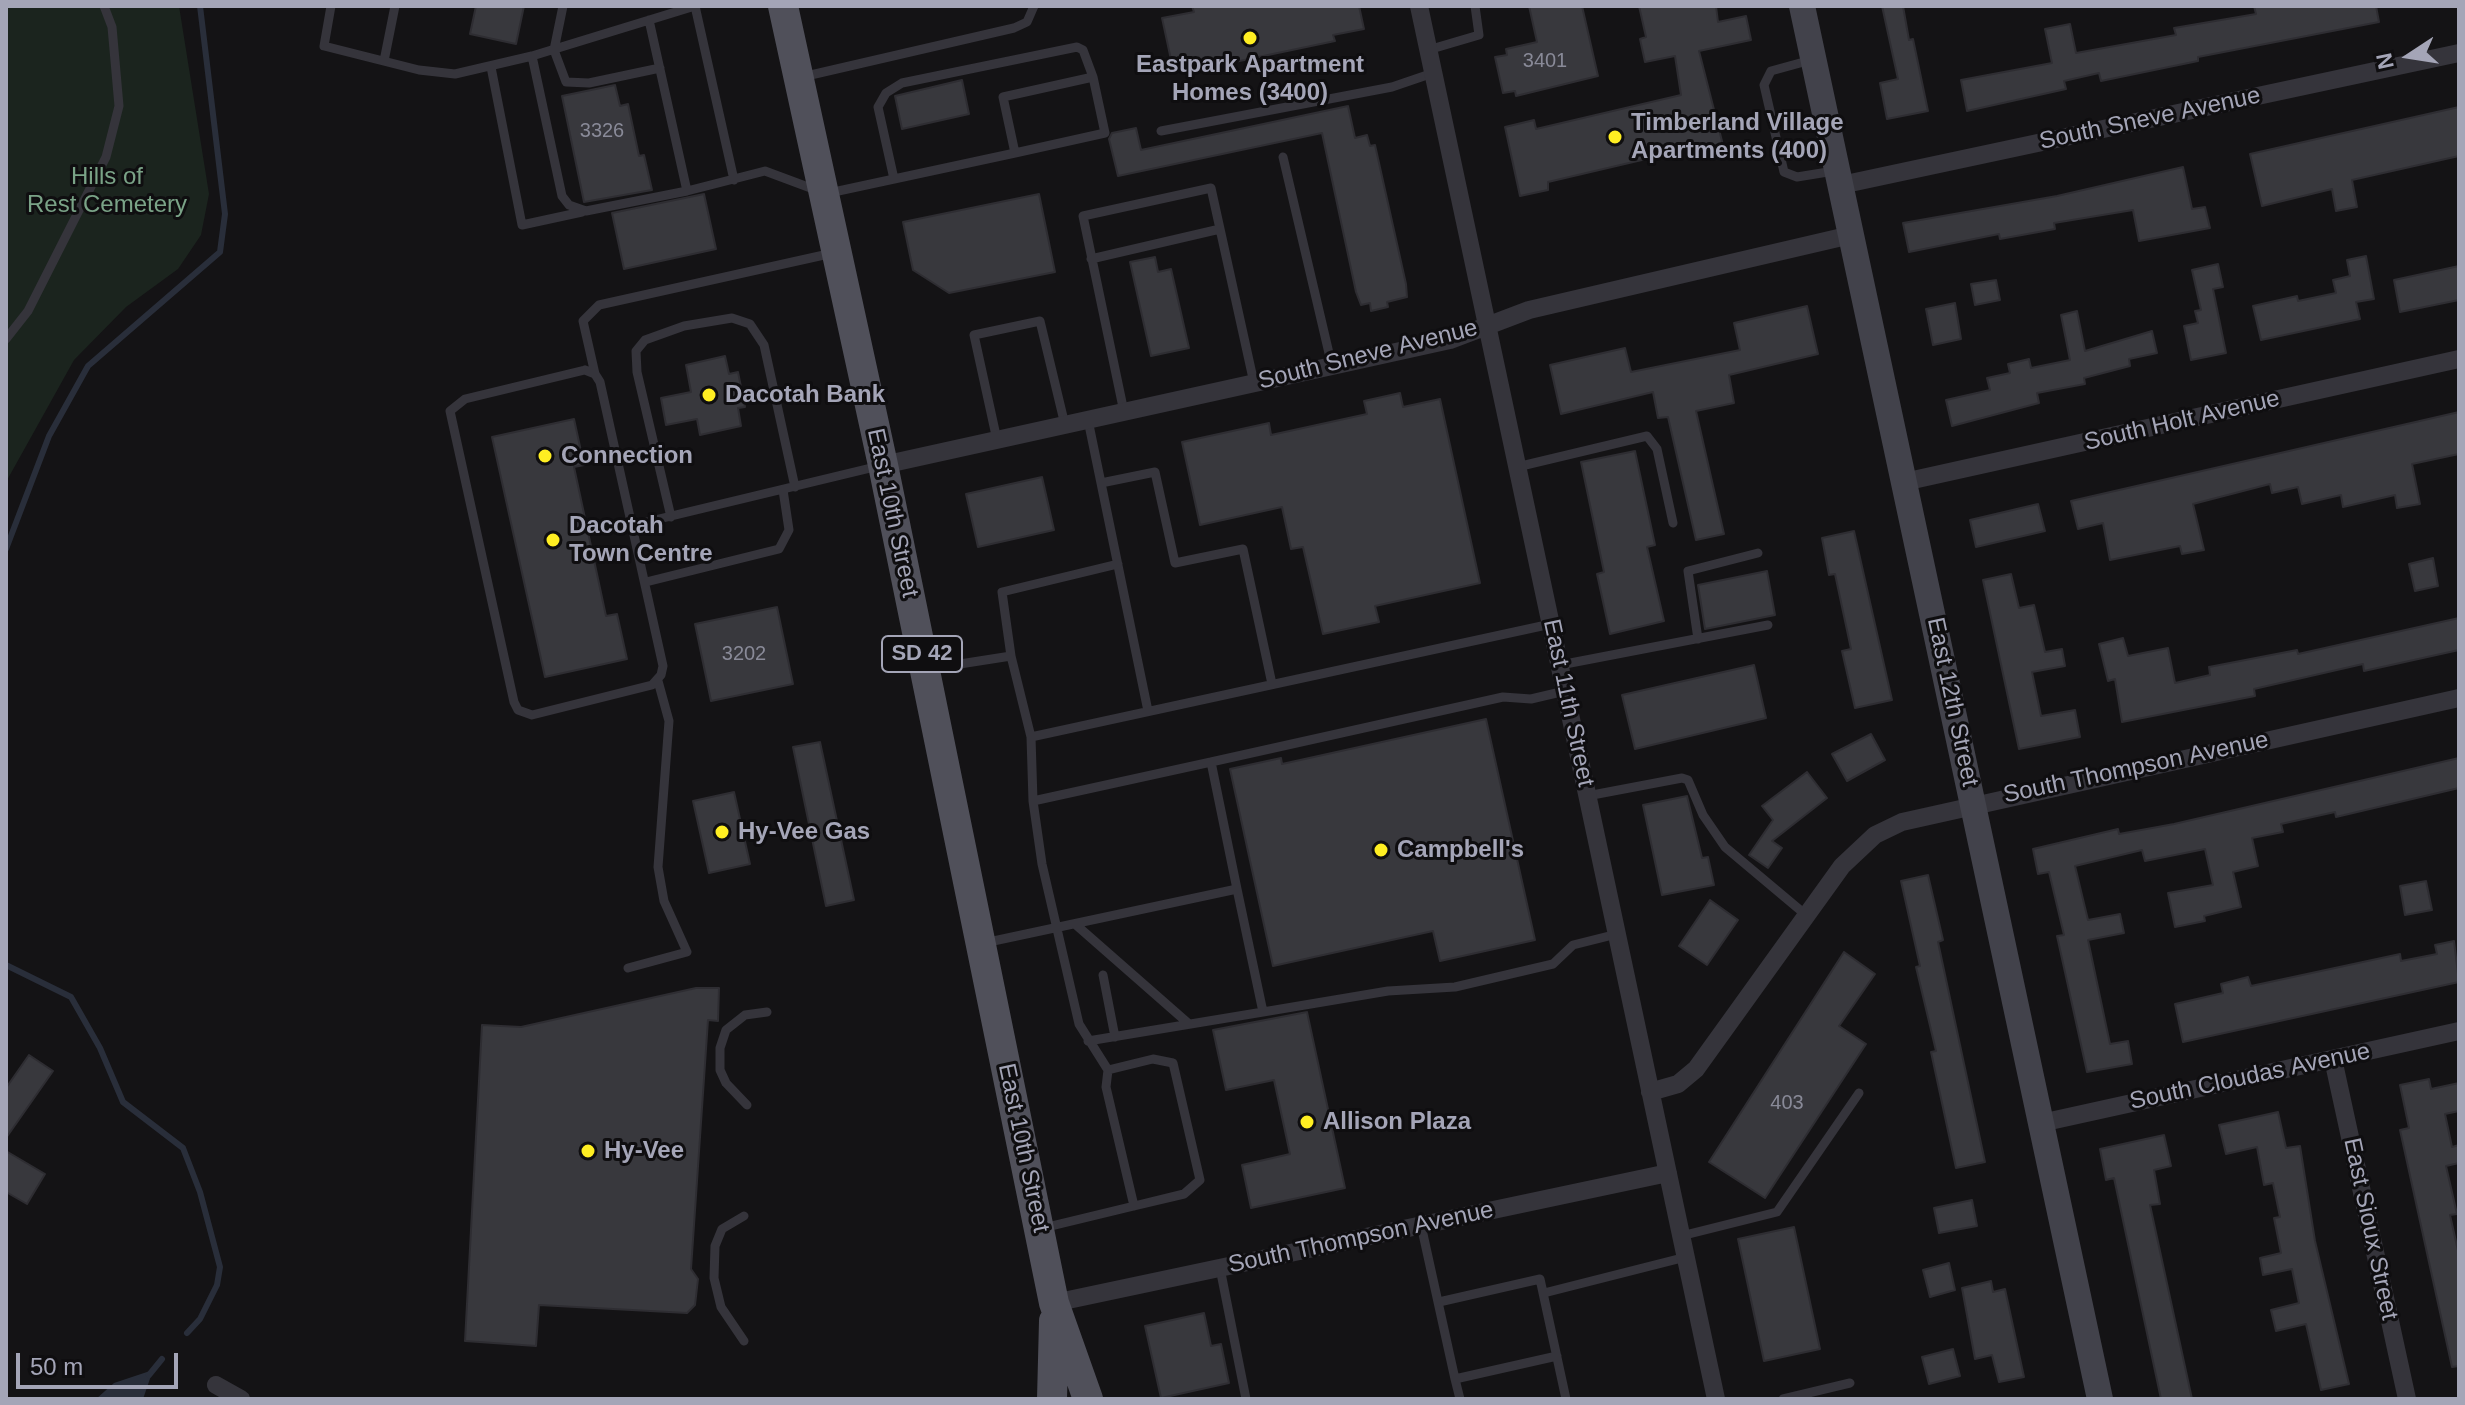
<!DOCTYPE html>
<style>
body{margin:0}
#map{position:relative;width:2465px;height:1405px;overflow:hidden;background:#141315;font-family:Arial,sans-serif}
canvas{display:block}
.frame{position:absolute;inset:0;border:8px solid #a4a5b7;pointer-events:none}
.north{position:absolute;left:2369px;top:16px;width:80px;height:80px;-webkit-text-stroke:6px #0f0e10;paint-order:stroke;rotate:258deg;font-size:22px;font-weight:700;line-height:32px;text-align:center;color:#a4a5b7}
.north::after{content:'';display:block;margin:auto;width:28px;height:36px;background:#a4a5b7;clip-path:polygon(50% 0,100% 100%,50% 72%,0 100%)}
.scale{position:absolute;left:16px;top:1353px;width:162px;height:36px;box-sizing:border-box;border:4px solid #a4a5b7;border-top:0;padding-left:10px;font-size:24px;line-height:28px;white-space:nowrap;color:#a4a5b7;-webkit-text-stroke:6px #0f0e10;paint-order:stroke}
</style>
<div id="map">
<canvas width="2465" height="1405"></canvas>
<div class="frame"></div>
<div class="north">N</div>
<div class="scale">50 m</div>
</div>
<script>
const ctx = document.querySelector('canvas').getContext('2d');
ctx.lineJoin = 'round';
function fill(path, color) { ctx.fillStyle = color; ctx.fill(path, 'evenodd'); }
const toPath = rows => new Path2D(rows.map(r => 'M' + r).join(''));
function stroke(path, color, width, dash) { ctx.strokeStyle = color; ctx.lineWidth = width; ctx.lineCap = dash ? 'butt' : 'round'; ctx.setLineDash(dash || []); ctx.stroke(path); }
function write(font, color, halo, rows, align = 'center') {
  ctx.font = font + ' Arial,sans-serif'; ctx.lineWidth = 6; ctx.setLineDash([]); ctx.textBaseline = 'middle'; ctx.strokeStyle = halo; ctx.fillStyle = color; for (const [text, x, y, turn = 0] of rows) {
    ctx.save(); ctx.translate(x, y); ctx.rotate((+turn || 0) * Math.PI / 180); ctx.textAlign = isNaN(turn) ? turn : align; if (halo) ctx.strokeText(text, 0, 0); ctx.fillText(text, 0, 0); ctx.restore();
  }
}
fill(toPath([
 [6,6,179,6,209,194,201,235,178,269,126,307,74,360,6,482]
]), '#1b241e');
fill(toPath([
 [153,1370,143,1399,96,1399,114,1383]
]), '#292e3a');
stroke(toPath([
 [6,549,49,436,88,366,220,252,225,214,200,6],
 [6,965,71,997,100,1048,123,1102,183,1148,200,1192,220,1267,217,1285,200,1319,187,1333],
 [149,1375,162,1359]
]), '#292e3a', 6);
const building = toPath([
 [476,6,524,6,516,44,470,34,476,6],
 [1192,6,1359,6,1364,29,1333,35,1335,41,1206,68,1204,62,1173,69,1162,18,1194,12,1192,6],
 [1529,6,1582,6,1598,76,1516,96,1515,91,1503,93,1495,57,1507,55,1506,49,1537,42,1529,6],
 [1639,6,1716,6,1718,22,1746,16,1751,40,1699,51,1724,149,1698,156,1693,148,1548,182,1548,190,1520,196,1505,127,1534,120,1536,129,1681,95,1675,56,1645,62,1640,39,1646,37,1639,6],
 [1882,6,1903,6,1909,40,1913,39,1928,111,1887,119,1880,83,1898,79,1882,6],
 [2254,6,2376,6,2379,22,2198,57,2198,61,2101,81,2099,73,2064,81,2066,89,1967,111,1961,80,2052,63,2045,29,2070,24,2076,53,2176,35,2174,28,2256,14,2254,6],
 [962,80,969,114,902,129,895,96,962,80],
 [615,85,620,106,628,104,639,156,644,155,652,190,584,202,562,96,615,85],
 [1348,106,1355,138,1367,135,1370,146,1375,145,1406,284,1407,297,1387,302,1388,307,1371,311,1370,303,1361,305,1356,292,1322,133,1118,176,1109,139,1112,133,1136,128,1141,150,1348,106],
 [2459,107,2459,156,2352,180,2357,207,2336,211,2332,189,2262,206,2250,154,2459,107],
 [2183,167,2192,209,2205,207,2210,228,2139,241,2133,210,2054,223,2055,229,2000,239,1999,234,1909,252,1903,223,2057,196,2183,167],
 [704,194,716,249,624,269,612,213,704,194],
 [1039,194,1055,272,949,293,913,270,903,222,1039,194],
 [2366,256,2374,299,2356,302,2360,319,2261,340,2253,306,2297,296,2298,301,2336,293,2333,280,2350,276,2347,260,2366,256],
 [1155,257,1158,272,1171,269,1189,348,1151,356,1130,262,1155,257],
 [2218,264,2223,287,2213,289,2226,353,2191,360,2184,326,2198,323,2195,311,2201,310,2192,270,2218,264],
 [2459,266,2459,300,2400,312,2394,280,2459,266],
 [1996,280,2000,300,1975,305,1971,284,1996,280],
 [1955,303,1961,339,1933,345,1926,309,1955,303],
 [1807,306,1818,354,1729,375,1734,403,1696,411,1724,534,1696,540,1668,417,1658,418,1653,392,1561,414,1550,365,1625,348,1631,372,1740,350,1734,323,1807,306],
 [2077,311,2085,351,2152,331,2157,353,2129,359,2130,366,2084,378,2085,384,2037,393,2039,403,1952,426,1946,400,1990,390,1987,378,2010,373,2008,364,2029,359,2031,368,2070,360,2061,315,2077,311],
 [725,356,729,374,738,372,745,407,738,408,741,426,700,435,697,419,666,425,661,398,691,392,686,365,725,356],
 [1400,393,1403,407,1440,399,1480,583,1375,606,1379,622,1323,634,1303,547,1291,549,1282,507,1200,525,1182,442,1269,423,1271,435,1367,414,1364,401,1400,393],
 [2459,412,2459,454,2412,464,2420,504,2397,508,2395,495,2343,507,2341,495,2302,504,2298,487,2272,493,2270,484,2193,504,2204,550,2182,554,2180,546,2110,560,2103,523,2078,529,2071,501,2459,412],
 [574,419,584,465,574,467,606,616,617,614,627,659,545,677,492,437,574,419],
 [1635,451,1655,545,1647,547,1664,621,1610,634,1597,574,1604,572,1581,462,1635,451],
 [1042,477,1054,530,978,547,966,494,1042,477],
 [2038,504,2045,531,1976,547,1970,520,2038,504],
 [1854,531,1892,700,1855,708,1842,651,1851,649,1835,574,1829,575,1822,538,1854,531],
 [2433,558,2438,586,2415,591,2409,564,2433,558],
 [1767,571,1775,615,1705,629,1698,585,1767,571],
 [2011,574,2019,608,2034,605,2045,652,2062,649,2065,666,2032,672,2041,716,2075,710,2080,737,2019,749,1983,580,2011,574],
 [777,607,793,684,711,701,695,624,777,607],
 [2459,618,2459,650,2364,671,2363,664,2254,689,2255,696,2122,722,2115,679,2108,681,2099,644,2123,638,2128,656,2168,648,2175,683,2210,675,2209,667,2297,650,2298,654,2459,618],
 [1754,665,1766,718,1635,749,1622,695,1754,665],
 [1486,719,1535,940,1440,961,1433,931,1273,966,1230,769,1281,758,1282,764,1486,719],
 [1871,734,1885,760,1847,781,1832,754,1871,734],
 [820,742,854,900,826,906,793,747,820,742],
 [2459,758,2459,788,2336,817,2335,812,2281,824,2283,832,2252,838,2258,866,2233,872,2241,907,2204,916,2205,921,2175,927,2168,893,2213,885,2205,849,2145,861,2142,850,2075,866,2088,920,2120,914,2124,933,2088,940,2110,1044,2128,1041,2132,1064,2087,1072,2057,936,2064,935,2049,872,2038,874,2033,849,2118,829,2119,834,2174,824,2459,758],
 [1807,772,1827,798,1772,841,1782,848,1768,868,1749,855,1773,820,1762,806,1807,772],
 [734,792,750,864,709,873,693,801,734,792],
 [1687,796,1702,858,1708,857,1714,885,1662,895,1643,805,1687,796],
 [1928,875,1943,940,1938,942,1985,1162,1956,1168,1931,1052,1936,1051,1916,967,1920,966,1901,881,1928,875],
 [2426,881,2432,910,2405,915,2400,886,2426,881],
 [1710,900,1738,920,1707,965,1679,946,1710,900],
 [2454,941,2459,982,2183,1042,2175,1004,2223,993,2221,984,2248,977,2251,986,2400,954,2401,961,2437,954,2435,945,2454,941],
 [1844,952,1875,974,1839,1026,1866,1044,1765,1198,1709,1162,1844,952],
 [696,988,719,988,718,1021,708,1020,691,1269,698,1279,695,1305,687,1313,539,1305,536,1346,465,1341,482,1025,521,1027,696,988],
 [1307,1012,1345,1188,1251,1208,1242,1165,1290,1154,1274,1080,1226,1090,1213,1030,1307,1012],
 [29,1055,53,1071,6,1138,6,1088,29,1055],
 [2429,1079,2431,1089,2459,1083,2459,1111,2445,1114,2452,1147,2459,1145,2459,1163,2446,1166,2457,1214,2450,1215,2459,1255,2459,1366,2452,1367,2400,1130,2409,1128,2400,1085,2429,1079],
 [2278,1112,2286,1148,2300,1146,2315,1241,2349,1384,2321,1390,2306,1324,2276,1331,2271,1310,2299,1303,2292,1269,2263,1275,2260,1258,2281,1253,2274,1218,2280,1217,2273,1183,2264,1185,2257,1147,2226,1154,2219,1125,2278,1112],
 [2164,1135,2171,1166,2154,1170,2160,1204,2150,1205,2192,1399,2161,1399,2114,1178,2106,1180,2100,1149,2164,1135],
 [6,1151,45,1174,27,1204,6,1192,6,1151],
 [1972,1200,1977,1226,1939,1233,1934,1208,1972,1200],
 [1794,1227,1820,1349,1764,1361,1738,1239,1794,1227],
 [1949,1263,1955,1290,1930,1297,1923,1270,1949,1263],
 [1991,1281,1993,1292,2005,1289,2024,1377,1999,1382,1992,1355,1975,1359,1962,1288,1991,1281],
 [1204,1313,1211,1346,1221,1344,1229,1383,1161,1398,1145,1326,1204,1313],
 [1953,1349,1960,1376,1929,1384,1922,1357,1953,1349]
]);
fill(building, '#38383d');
stroke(building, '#2e2d32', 2);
stroke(toPath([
 [331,6,324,46,419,70,455,74,532,56,695,6],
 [563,6,554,50,566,82,589,83,660,68],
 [695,6,734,180],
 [649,20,687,191,765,171,816,190],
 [1428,50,1479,35,1475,6],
 [532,56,562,196,569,205,586,211,687,191],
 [1811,60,1771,71,1764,85,1784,172,1797,177,1834,171],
 [384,61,395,6],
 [491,67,522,225,582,212],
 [802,77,1014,28,1027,22,1034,6],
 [1161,131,1392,87,1433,73],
 [1283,157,1332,366],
 [894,179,878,107,886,93,902,83,1077,47,1083,50,1093,77],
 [829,193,1015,153,1105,133,1093,77,1003,97,1015,153],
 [1091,259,1220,229],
 [6,339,28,311,106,157,119,106,112,27,104,6],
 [585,370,595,374,600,382,663,666,661,675,652,685,532,715,518,710,514,702,450,411,465,399,585,370],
 [595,374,583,321,599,305,833,253],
 [1124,412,1083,216,1211,188,1254,383],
 [1088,420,1148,711],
 [997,440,974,335,1040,321,1065,425],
 [1517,467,1647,436,1657,449,1673,523],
 [1101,483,1155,472,1175,563,1243,549,1272,684],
 [671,517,637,372,636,351,645,340,684,326,732,318,750,324,764,345,795,487],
 [634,525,879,466],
 [646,582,779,549,789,530,783,490],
 [1698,639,1688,571,1758,553],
 [1011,656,1002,592,1118,564],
 [1560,665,1768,625],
 [928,669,1011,656,1031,737,1551,624],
 [1031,737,1033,801],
 [1587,796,1682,778,1688,780,1703,815,1725,847,1806,915],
 [1237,889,1263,1012,1388,991,1455,987,1553,964,1573,945,1617,934],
 [1075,924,1189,1024],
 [984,943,1237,889,1211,762,1503,697,1531,699,1565,691],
 [628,968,687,952,664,901,658,867,669,721,658,681],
 [1103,975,1115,1037],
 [1088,1041,1263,1012],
 [1108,1070,1079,1024,1042,864,1033,801,1211,762],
 [747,1105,726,1083,720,1070,720,1048,726,1030,745,1015,767,1012],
 [744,1216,722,1229,715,1246,714,1278,721,1307,744,1341],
 [1421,1225,1455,1379,1557,1356],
 [1043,1228,1134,1206,1184,1194,1200,1180,1173,1063,1153,1059,1108,1070,1106,1087,1134,1206],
 [1681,1236,1777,1212,1859,1093],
 [1220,1268,1246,1399],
 [1544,1293,1686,1257],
 [1439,1302,1540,1279,1566,1399],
 [1455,1379,1460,1399],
 [1783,1399,1850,1383]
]), '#35343b', 9);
stroke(toPath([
 [1419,6,1716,1399],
 [1841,185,2459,53],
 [883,465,1450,340,1529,310,1851,235],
 [1904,482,2459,359],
 [2333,1059,2407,1399],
 [1650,1092,1678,1084,1696,1069,1842,866,1875,835,1902,822,2459,698],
 [2041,1123,2459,1031],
 [1054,1303,1668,1173],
 [216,1385,241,1399]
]), '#35343b', 18);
stroke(toPath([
 [1802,6,2100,1399]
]), '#42424b', 26);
stroke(toPath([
 [783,6,883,465,1054,1303,1088,1399],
 [1052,1399,1054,1321]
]), '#50505a', 30);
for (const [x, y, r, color] of [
 [1250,38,8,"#fe2"],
 [1615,137,8,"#fe2"],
 [709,395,8,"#fe2"],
 [545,456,8,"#fe2"],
 [553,540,8,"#fe2"],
 [722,832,8,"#fe2"],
 [1381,850,8,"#fe2"],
 [1307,1122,8,"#fe2"],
 [588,1151,8,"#fe2"]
]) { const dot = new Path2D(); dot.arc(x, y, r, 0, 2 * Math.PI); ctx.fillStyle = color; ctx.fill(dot); stroke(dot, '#0f0e10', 3); }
write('20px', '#898a98', null, [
 ["3401",1545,61],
 ["3326",602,131],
 ["3202",744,654],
 ["403",1787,1103]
]);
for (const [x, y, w] of [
 [922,654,80]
]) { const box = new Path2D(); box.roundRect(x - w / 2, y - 18, w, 36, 6); ctx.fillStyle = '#0f0e10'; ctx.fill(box); stroke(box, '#a4a5b7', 2); }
write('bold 22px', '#a4a5b7', null, [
 ["SD 42",922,654]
]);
write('bold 24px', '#a4a5b7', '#0f0e10', [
 ["Eastpark Apartment",1250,65,"center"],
 ["Homes (3400)",1250,93,"center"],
 ["Timberland Village",1631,123],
 ["Apartments (400)",1631,151],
 ["Dacotah Bank",725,395],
 ["Connection",561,456],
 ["Dacotah",569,526],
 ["Town Centre",569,554],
 ["Hy-Vee Gas",738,832],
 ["Campbell's",1397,850],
 ["Allison Plaza",1323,1122],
 ["Hy-Vee",604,1151]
], 'left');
write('24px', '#a4a5b7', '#0f0e10', [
 ["South Sneve Avenue",2150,119,-12],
 ["South Sneve Avenue",1368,355,-14],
 ["South Holt Avenue",2182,421,-13],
 ["East 10th Street",892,513,78],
 ["East 12th Street",1952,702,78],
 ["East 11th Street",1568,703,78],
 ["South Thompson Avenue",2136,768,-12],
 ["South Cloudas Avenue",2250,1077,-12],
 ["East 10th Street",1023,1148,78],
 ["East Sioux Street",2370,1229,78],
 ["South Thompson Avenue",1361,1238,-12]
]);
write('24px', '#7aa387', '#0f0e10', [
 ["Hills of",107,177],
 ["Rest Cemetery",107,205]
]);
</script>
